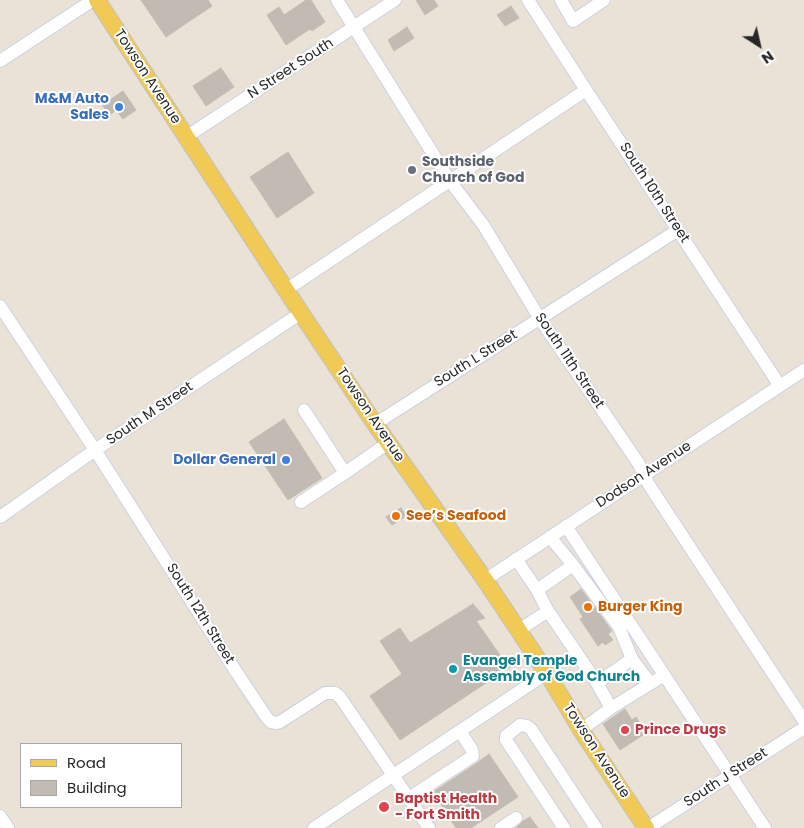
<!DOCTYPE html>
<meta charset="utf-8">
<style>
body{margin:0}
#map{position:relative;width:804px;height:828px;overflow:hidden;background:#eae1d7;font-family:Poppins,sans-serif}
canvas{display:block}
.legend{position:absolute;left:20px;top:743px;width:162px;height:65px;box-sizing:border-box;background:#fff;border:1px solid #a8a8a8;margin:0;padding:6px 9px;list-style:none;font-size:15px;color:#262626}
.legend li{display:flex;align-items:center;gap:10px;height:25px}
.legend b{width:25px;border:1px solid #a8a8a8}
.north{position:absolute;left:734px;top:20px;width:50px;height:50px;-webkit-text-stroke:4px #fff;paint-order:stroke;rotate:145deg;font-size:14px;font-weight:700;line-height:20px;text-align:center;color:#262626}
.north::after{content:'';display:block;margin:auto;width:18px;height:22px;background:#262626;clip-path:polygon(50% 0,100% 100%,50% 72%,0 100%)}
</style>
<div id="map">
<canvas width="804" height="828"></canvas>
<ul class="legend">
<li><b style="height:6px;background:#f0ca55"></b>Road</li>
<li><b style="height:14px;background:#c1bbb4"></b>Building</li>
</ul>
<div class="north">N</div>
</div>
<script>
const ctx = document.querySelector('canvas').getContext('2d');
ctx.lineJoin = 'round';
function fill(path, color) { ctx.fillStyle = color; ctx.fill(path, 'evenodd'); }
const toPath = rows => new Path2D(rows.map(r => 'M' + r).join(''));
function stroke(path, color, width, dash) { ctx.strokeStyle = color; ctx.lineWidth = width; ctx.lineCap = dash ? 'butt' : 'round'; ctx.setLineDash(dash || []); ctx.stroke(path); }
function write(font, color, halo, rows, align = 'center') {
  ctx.font = font + ' Poppins,sans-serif'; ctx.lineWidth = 4; ctx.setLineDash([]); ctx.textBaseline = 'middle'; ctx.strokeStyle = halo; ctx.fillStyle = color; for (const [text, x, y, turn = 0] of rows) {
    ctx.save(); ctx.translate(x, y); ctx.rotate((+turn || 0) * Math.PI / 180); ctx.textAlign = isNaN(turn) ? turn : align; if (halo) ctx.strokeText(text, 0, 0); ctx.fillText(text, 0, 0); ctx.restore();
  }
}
const building = toPath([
 [141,0,208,0,212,6,166,37,141,0],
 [306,0,311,0,325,22,312,31,310,29,286,45,267,15,279,7,284,15,306,0],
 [416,0,434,0,438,6,425,15,416,0],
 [511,6,519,18,505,26,497,15,511,6],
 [407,27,414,38,394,51,388,40,407,27],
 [221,68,234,87,206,106,193,86,221,68],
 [123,91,136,110,123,119,116,110,110,115,102,105,123,91],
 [288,152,314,193,277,218,250,177,288,152],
 [284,419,322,478,288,500,249,442,284,419],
 [401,508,406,516,392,525,386,517,401,508],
 [581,589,612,631,608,634,613,640,605,645,603,642,598,646,580,619,583,617,570,597,581,589],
 [473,604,485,618,476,621,502,658,506,655,513,665,400,740,370,696,402,674,380,641,400,628,410,643,473,604],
 [625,709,632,720,636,717,646,733,620,750,603,724,625,709],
 [489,754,518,797,471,828,456,828,433,792,477,763,489,754],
 [530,817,538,828,516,828,523,821,530,817]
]);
fill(building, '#c1bbb4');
stroke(building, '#c4bdb1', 1);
const minor = toPath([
 [337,0,450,181,484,226,540,319,639,464,649,485,804,721],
 [528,0,586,90,780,386],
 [561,0,573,21,604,0],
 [0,61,93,0],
 [186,137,395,0],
 [286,290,586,90],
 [0,306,95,450,235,670,267,718,271,722,275,723,280,722,325,693,335,693,340,697,429,828],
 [304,410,345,473],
 [375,424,678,230],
 [301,502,345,473,388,443],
 [0,517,95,450,301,313],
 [566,526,765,828],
 [550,537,573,565,619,627,632,659,650,683],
 [516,559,537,590,548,611,519,630],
 [485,580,804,370],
 [537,590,573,565],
 [548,611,597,683],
 [611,708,597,683,632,659],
 [581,730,611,708,658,679],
 [409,798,473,756,472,750,460,731],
 [0,816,8,828],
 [314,828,547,673],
 [501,828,516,818],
 [564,828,506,740,506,736,520,725,527,726,531,729,596,828],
 [648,828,804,728]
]);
const major = toPath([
 [97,0,301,313,375,424,485,580,547,673,581,730,646,828]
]);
stroke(minor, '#cdd1e0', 14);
stroke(major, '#c2c2c2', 18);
stroke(minor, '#fff', 12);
stroke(major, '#f0ca55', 16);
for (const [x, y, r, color] of [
 [119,107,5,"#3f7fe0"],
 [412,170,5,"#6b7280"],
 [286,460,5,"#3f7fe0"],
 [396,516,5,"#e8710a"],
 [588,607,5,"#e8710a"],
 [453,669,5,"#0f9aa8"],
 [625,730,5,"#e0444e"],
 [384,807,6,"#e0444e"]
]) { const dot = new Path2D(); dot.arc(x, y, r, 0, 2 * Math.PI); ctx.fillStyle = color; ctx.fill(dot); stroke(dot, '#fff', 2); }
write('14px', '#262626', '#fff', [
 ["N Street South",291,69,-33],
 ["Towson Avenue",147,77,57],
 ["South 10th Street",654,193,57],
 ["South L Street",476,359,-32],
 ["South 11th Street",569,361,56],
 ["South M Street",150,414,-34],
 ["Towson Avenue",370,415,56],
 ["Dodson Avenue",644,475,-33],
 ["South 12th Street",200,614,58],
 ["Towson Avenue",596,751,57],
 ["South J Street",726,778,-33]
]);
write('bold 14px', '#366cbe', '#fff', [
 ["M&M Auto",109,99],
 ["Sales",109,115],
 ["Dollar General",276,460]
], 'right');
write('bold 14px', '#5b616d', '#fff', [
 ["Southside",422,162],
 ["Church of God",422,178]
], 'left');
write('bold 14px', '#c56008', '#fff', [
 ["See’s Seafood",406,516],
 ["Burger King",598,607]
], 'left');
write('bold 14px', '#0d838f', '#fff', [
 ["Evangel Temple",463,661],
 ["Assembly of God Church",463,677]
], 'left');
write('bold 14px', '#be3a42', '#fff', [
 ["Prince Drugs",635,730],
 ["Baptist Health",395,799],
 ["- Fort Smith",395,815]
], 'left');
</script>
